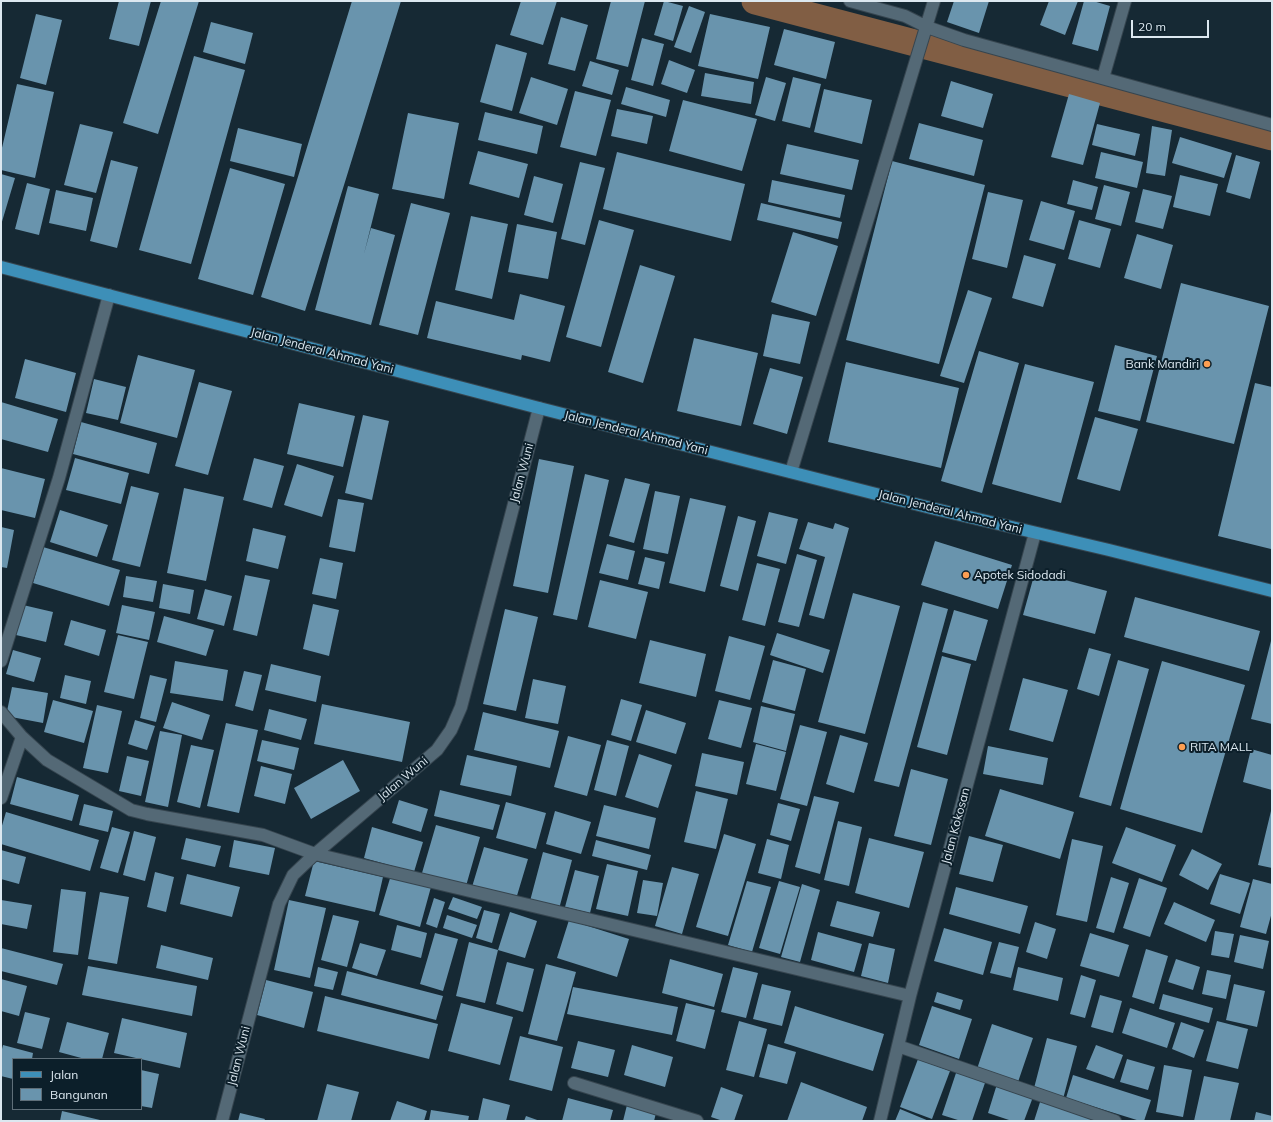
<!DOCTYPE html>
<style>
body{margin:0}
#map{position:relative;width:1273px;height:1122px;overflow:hidden;background:#162934;font-family:Mulish,sans-serif}
canvas{display:block}
.frame{position:absolute;inset:0;border:2px solid #dce8f0;pointer-events:none}
.legend{position:absolute;left:12px;top:1058px;width:130px;height:52px;box-sizing:border-box;background:#0c1f2a;border:1px solid #5f6f79;margin:0;padding:5px 7px;list-style:none;font-size:12px;color:#dce8f0}
.legend li{display:flex;align-items:center;gap:8px;height:20px}
.legend b{width:20px;border:1px solid #5f6f79}
.scale{position:absolute;left:1131px;top:20px;width:78px;height:18px;box-sizing:border-box;border:2px solid #dce8f0;border-top:0;padding-left:5px;font-size:12px;line-height:14px;white-space:nowrap;color:#dce8f0;-webkit-text-stroke:3px #0c1f2a;paint-order:stroke}
</style>
<div id="map">
<canvas width="1273" height="1122"></canvas>
<div class="frame"></div>
<ul class="legend">
<li><b style="height:5px;background:#3d8fb8"></b>Jalan</li>
<li><b style="height:11px;background:#6994ad"></b>Bangunan</li>
</ul>
<div class="scale">20 m</div>
</div>
<script>
const ctx = document.querySelector('canvas').getContext('2d');
ctx.lineJoin = 'round';
const toPath = rows => new Path2D(rows.map(r => 'M' + r).join(''));
function stroke(path, color, width, dash) { ctx.strokeStyle = color; ctx.lineWidth = width; ctx.lineCap = dash ? 'butt' : 'round'; ctx.setLineDash(dash || []); ctx.stroke(path); }
function fill(path, color) { ctx.fillStyle = color; ctx.fill(path, 'evenodd'); }
function write(font, color, halo, rows, align = 'center') {
  ctx.font = font + ' Mulish,sans-serif'; ctx.lineWidth = 4; ctx.setLineDash([]); ctx.textBaseline = 'middle'; ctx.strokeStyle = halo; ctx.fillStyle = color; for (const [text, x, y, turn = 0] of rows) {
    ctx.save(); ctx.translate(x, y); ctx.rotate((+turn || 0) * Math.PI / 180); ctx.textAlign = isNaN(turn) ? turn : align; if (halo) ctx.strokeText(text, 0, 0); ctx.fillText(text, 0, 0); ctx.restore();
  }
}
stroke(toPath([
 [755,1,1272,137]
]), '#815e44', 27);
fill(toPath([
 [119,1,151,1,139,46,109,39],
 [161,1,199,1,158,134,123,123],
 [352,1,401,1,305,311,261,297],
 [521,1,557,1,543,45,510,35],
 [611,1,645,1,628,67,596,59],
 [664,1,683,6,673,41,654,35],
 [954,1,989,1,979,33,947,22],
 [1049,1,1078,1,1065,35,1040,25],
 [1084,1,1093,1,1110,6,1098,51,1072,44],
 [689,6,705,12,691,53,674,47],
 [36,14,62,20,46,85,20,78],
 [710,14,770,27,758,79,698,66],
 [561,17,588,25,575,71,548,64],
 [211,22,253,33,245,64,203,52],
 [784,29,835,42,826,79,774,65],
 [642,38,664,44,653,86,631,80],
 [496,44,527,53,512,111,480,102],
 [194,56,245,70,191,264,139,250],
 [669,60,695,70,687,93,661,84],
 [590,61,619,70,612,95,582,86],
 [705,73,754,82,751,104,701,96],
 [531,77,568,89,557,125,519,113],
 [766,77,786,83,775,121,755,115],
 [793,77,821,84,810,128,782,121],
 [951,81,993,94,983,128,941,116],
 [17,84,54,92,35,178,1,170,1,152],
 [626,87,670,100,666,117,621,104],
 [824,89,872,100,862,144,814,132],
 [575,91,611,100,596,156,560,147],
 [1069,94,1100,103,1083,165,1051,157],
 [683,100,757,119,742,171,669,151],
 [617,109,653,116,647,144,611,136],
 [485,112,543,126,537,154,478,140],
 [408,113,459,123,444,199,392,189],
 [919,123,983,140,974,176,909,159],
 [80,124,113,132,96,193,64,185],
 [1097,124,1140,134,1135,156,1092,145],
 [1152,126,1172,130,1165,176,1146,173],
 [238,128,302,144,294,177,230,161],
 [1180,137,1232,153,1224,178,1172,163],
 [787,144,859,160,852,190,780,174],
 [478,151,528,164,519,198,469,184],
 [617,152,745,184,731,241,603,209],
 [1101,152,1143,162,1137,188,1095,178],
 [1236,155,1260,162,1250,199,1226,192],
 [111,160,138,167,117,248,90,241],
 [892,161,985,185,939,364,846,340],
 [580,162,605,168,585,245,561,239],
 [230,168,285,184,253,295,198,279],
 [1,174,15,178,1,225],
 [1180,175,1218,184,1210,216,1173,207],
 [534,176,563,184,553,223,524,215],
 [772,180,845,195,840,218,768,202],
 [1073,180,1098,187,1092,210,1067,204],
 [27,183,50,189,39,235,15,229],
 [1104,185,1130,192,1121,226,1095,219],
 [348,186,379,194,364,254,371,228,395,235,371,325,315,310],
 [1143,189,1172,196,1163,229,1135,222],
 [56,190,93,198,86,231,49,223],
 [988,192,1023,200,1007,268,972,259],
 [1041,201,1075,211,1064,250,1029,240],
 [411,203,450,213,418,335,379,325],
 [761,203,842,222,838,239,757,220],
 [471,216,508,224,492,299,455,290],
 [599,220,634,230,601,347,566,337],
 [1079,220,1111,229,1100,268,1068,259],
 [517,224,557,232,548,279,508,272],
 [793,232,838,246,816,316,771,302],
 [1137,234,1173,245,1161,289,1124,278],
 [1024,255,1056,264,1043,307,1012,298],
 [640,265,675,276,643,383,608,372],
 [1181,283,1269,306,1234,444,1146,422],
 [968,290,992,298,964,383,940,376],
 [520,294,565,306,550,362,522,355,521,360,427,338,436,301,514,320],
 [772,314,810,322,800,364,763,356],
 [694,338,758,353,741,426,677,411],
 [1115,345,1157,356,1140,421,1098,411],
 [979,351,1019,363,982,493,941,481],
 [138,355,195,370,177,438,120,423],
 [25,359,76,373,66,412,15,398],
 [846,362,959,388,941,468,828,442],
 [1025,364,1094,382,1061,503,992,484],
 [770,368,803,377,787,434,753,424],
 [94,379,126,387,118,420,86,413],
 [199,382,232,391,208,475,175,466],
 [1255,383,1272,387,1271,549,1218,536],
 [1,402,58,419,48,452,1,439],
 [299,403,355,416,343,467,287,454],
 [363,415,389,421,372,500,345,493],
 [1095,417,1138,429,1120,491,1077,479],
 [81,422,157,443,149,474,73,454],
 [75,458,129,473,121,504,66,490],
 [254,458,284,466,272,508,243,500],
 [539,459,574,466,548,593,513,586],
 [297,464,334,476,322,517,284,505],
 [1,468,45,479,35,518,1,510],
 [585,474,609,480,577,620,553,615],
 [625,478,650,484,634,543,609,536],
 [131,486,159,493,140,567,112,560],
 [184,488,224,497,206,581,167,573],
 [655,491,680,496,668,554,643,549],
 [690,498,726,506,705,592,669,583],
 [338,499,364,503,355,552,329,547],
 [60,510,108,525,97,557,50,542],
 [769,512,798,519,786,564,757,556],
 [738,516,756,521,738,591,720,586],
 [808,522,833,529,835,523,849,528,824,619,809,615,825,557,799,549],
 [1,527,14,530,7,568,1,567],
 [253,528,286,536,278,569,246,561],
 [935,541,1012,565,998,609,921,585],
 [607,544,635,551,628,580,599,573],
 [43,547,120,570,109,606,33,583],
 [797,554,817,560,799,627,778,622],
 [645,557,665,562,659,589,638,584],
 [320,558,343,563,336,599,312,594],
 [757,563,780,569,765,626,742,620],
 [1035,572,1107,591,1095,634,1023,615],
 [245,575,270,580,257,636,233,630],
 [126,576,157,581,153,602,123,597],
 [600,580,648,592,636,639,588,627],
 [163,584,194,590,190,614,159,608],
 [205,589,232,596,224,626,197,619],
 [853,593,900,606,865,734,818,722],
 [1135,597,1260,631,1249,671,1124,637],
 [923,602,948,609,899,787,874,781],
 [313,604,339,610,329,656,303,649],
 [23,605,53,612,46,642,16,635],
 [122,605,155,612,149,640,116,633],
 [505,609,538,617,516,711,483,704],
 [954,610,988,620,976,661,942,652],
 [164,616,214,630,206,656,157,642],
 [71,620,106,630,99,656,64,645],
 [777,633,830,650,823,673,770,655],
 [118,635,148,642,134,699,104,692],
 [729,636,765,646,750,700,715,691],
 [650,640,706,654,696,697,639,683],
 [1271,641,1272,641,1272,724,1251,719],
 [1089,648,1111,654,1099,696,1077,689],
 [13,650,41,658,34,682,6,674],
 [942,656,971,664,947,755,917,747],
 [773,660,806,669,795,711,762,702],
 [1118,660,1149,669,1111,806,1079,797],
 [175,661,228,670,223,701,170,693],
 [1162,661,1245,685,1202,833,1120,809],
 [271,664,321,676,316,702,265,690],
 [244,671,262,675,253,711,235,706],
 [65,675,91,681,86,704,60,698],
 [150,675,167,679,156,722,140,718],
 [1023,678,1068,690,1053,742,1009,730],
 [533,679,566,686,558,724,525,718],
 [12,687,48,693,43,723,6,716],
 [621,699,642,705,631,741,611,735],
 [53,700,93,711,84,743,44,732],
 [719,700,752,708,741,748,708,739],
 [172,702,210,715,202,740,163,728],
 [322,704,410,722,402,762,314,744],
 [97,705,122,711,108,773,83,768],
 [761,706,795,714,786,751,753,742],
 [269,709,307,719,301,740,264,730],
 [646,710,686,723,676,754,636,742],
 [483,712,559,731,550,768,474,750],
 [135,720,155,726,147,750,128,744],
 [226,723,258,730,239,813,207,806],
 [800,725,827,732,807,806,780,799],
 [160,731,182,735,168,807,145,802],
 [840,735,868,743,854,793,826,784],
 [568,736,601,745,587,796,554,787],
 [262,740,299,748,294,770,257,761],
 [607,740,629,746,616,796,594,790],
 [756,744,786,752,776,791,746,784],
 [191,745,214,750,200,808,177,802],
 [988,746,1048,758,1043,785,983,774],
 [1251,749,1272,755,1272,790,1243,782],
 [702,753,744,762,737,795,695,786],
 [639,754,672,765,658,808,625,797],
 [467,755,517,766,511,796,460,785],
 [127,756,149,761,141,796,119,791],
 [343,760,360,791,311,819,294,788],
 [261,766,292,774,285,804,254,796],
 [911,769,948,779,931,845,894,836],
 [17,777,79,795,72,821,10,804],
 [1000,789,1074,812,1060,859,985,836],
 [440,790,500,805,493,830,434,816],
 [696,791,728,799,716,849,684,842],
 [814,796,839,802,820,874,795,867],
 [399,800,428,809,421,832,392,823],
 [506,802,546,813,536,849,496,838],
 [778,803,800,809,791,841,770,835],
 [84,804,113,811,108,832,79,825],
 [604,805,656,818,649,849,596,836],
 [555,811,591,822,581,854,546,844],
 [1271,811,1272,811,1272,868,1258,865],
 [6,812,99,840,90,871,1,844,1,829],
 [838,821,862,827,849,886,824,880],
 [436,825,480,837,466,886,422,873],
 [112,827,130,832,118,873,100,868],
 [372,827,423,842,414,872,364,858],
 [1126,827,1176,845,1162,882,1112,863],
 [134,831,156,837,145,881,123,875],
 [724,834,756,844,728,936,696,927],
 [969,836,1003,845,993,882,959,874],
 [186,838,221,846,215,867,181,859],
 [869,838,924,852,909,908,855,893],
 [767,839,789,845,781,879,758,873],
 [1072,839,1103,846,1087,922,1056,915],
 [234,840,275,848,269,875,229,867],
 [596,840,651,855,647,870,592,856],
 [484,847,528,859,516,899,472,887],
 [1192,849,1222,864,1208,890,1179,875],
 [1,850,26,857,19,884,1,879],
 [543,852,572,860,559,909,530,901],
 [314,861,383,877,375,912,305,896],
 [607,864,638,871,628,916,596,909],
 [672,867,699,874,682,934,655,926],
 [575,870,599,876,590,913,565,907],
 [155,872,174,877,166,912,147,907],
 [187,874,240,887,232,917,180,904],
 [1220,874,1250,883,1240,914,1210,904],
 [391,875,431,887,420,927,379,915],
 [1111,877,1129,883,1114,933,1096,928],
 [1139,878,1167,888,1150,937,1123,928],
 [1253,879,1272,884,1272,912,1266,934,1240,927],
 [643,880,663,883,657,916,637,913],
 [747,881,771,887,752,952,728,945],
 [779,881,800,887,780,954,759,948],
 [802,884,820,890,800,962,781,957],
 [956,887,1028,906,1020,934,949,914],
 [61,889,86,892,78,955,53,952],
 [100,892,129,897,117,964,88,959],
 [453,897,482,907,477,919,448,909],
 [434,898,445,902,437,928,426,924],
 [1,900,32,905,27,929,1,924],
 [289,900,326,908,310,978,274,970],
 [837,901,880,912,873,937,830,926],
 [1174,902,1215,920,1206,942,1164,924],
 [484,910,500,914,492,943,476,938],
 [510,912,537,921,525,958,498,950],
 [333,915,359,921,347,967,321,960],
 [447,915,477,925,472,938,443,928],
 [569,920,629,939,617,977,557,958],
 [1035,922,1056,929,1047,959,1026,952],
 [397,925,427,933,421,958,391,950],
 [944,928,992,942,983,975,934,961],
 [1215,931,1234,934,1229,958,1211,955],
 [818,932,862,944,854,972,811,960],
 [435,933,458,939,443,991,420,984],
 [1090,933,1129,945,1119,977,1080,966],
 [1240,935,1269,941,1263,969,1234,962],
 [469,942,498,950,485,1003,456,996],
 [999,942,1019,947,1011,978,990,973],
 [360,943,386,950,377,976,352,968],
 [869,943,895,949,888,983,861,976],
 [161,945,213,958,208,980,156,968],
 [1,948,63,964,57,985,1,971],
 [1146,949,1168,956,1154,1004,1132,997],
 [670,959,723,974,714,1007,662,993],
 [1176,959,1200,967,1193,990,1168,982],
 [507,962,534,969,523,1012,496,1004],
 [546,964,576,972,557,1041,528,1034],
 [88,966,197,986,192,1016,82,995],
 [318,967,338,972,333,990,314,986],
 [733,967,758,973,746,1018,721,1012],
 [1018,967,1063,978,1058,1001,1013,990],
 [1207,970,1231,975,1226,999,1202,994],
 [347,971,443,996,436,1020,341,995],
 [1081,975,1096,980,1085,1018,1070,1014],
 [1,979,27,986,19,1016,1,1011],
 [266,980,313,992,304,1028,257,1015],
 [762,984,791,991,782,1026,753,1019],
 [1234,984,1265,991,1257,1027,1226,1020],
 [573,987,678,1007,672,1035,567,1014],
 [937,992,963,1000,960,1010,934,1002],
 [1163,994,1213,1008,1209,1023,1159,1009],
 [1100,995,1122,1001,1113,1033,1091,1027],
 [325,996,438,1024,429,1059,317,1031],
 [461,1003,513,1017,500,1065,448,1051],
 [686,1003,715,1010,705,1049,676,1041],
 [795,1006,884,1034,873,1071,784,1043],
 [932,1006,972,1019,959,1059,919,1045],
 [1130,1008,1175,1023,1167,1048,1122,1033],
 [25,1012,50,1018,42,1049,17,1043],
 [122,1018,187,1033,180,1068,114,1053],
 [739,1021,767,1029,754,1077,726,1070],
 [1217,1021,1248,1029,1238,1069,1206,1061],
 [67,1022,109,1033,102,1059,85,1059,59,1052],
 [1181,1022,1204,1030,1194,1058,1172,1049],
 [992,1024,1033,1038,1018,1082,977,1069],
 [520,1036,563,1047,552,1091,509,1080],
 [1047,1038,1077,1046,1063,1099,1033,1092],
 [578,1041,615,1050,608,1077,571,1068],
 [768,1044,796,1052,787,1084,759,1077],
 [3,1045,33,1053,32,1059,13,1059,13,1079,1,1076,1,1053],
 [632,1045,673,1057,665,1087,624,1075],
 [1096,1045,1123,1055,1114,1079,1086,1069],
 [918,1059,950,1071,932,1119,900,1107],
 [1127,1059,1155,1067,1148,1090,1120,1082],
 [1164,1065,1192,1070,1183,1117,1156,1112],
 [141,1070,159,1074,152,1108,141,1106],
 [957,1070,986,1080,972,1121,961,1121,942,1115],
 [1073,1075,1151,1100,1144,1121,1140,1121,1066,1098],
 [1204,1076,1239,1083,1230,1121,1194,1121],
 [801,1082,867,1107,862,1121,787,1121],
 [327,1084,359,1092,351,1121,317,1121],
 [997,1084,1033,1097,1024,1121,1012,1121,988,1113],
 [721,1087,743,1095,734,1121,723,1121,711,1117],
 [483,1098,510,1105,506,1121,478,1121],
 [568,1098,613,1110,610,1121,562,1121],
 [1041,1099,1103,1121,1034,1121],
 [397,1101,427,1111,424,1121,390,1121],
 [627,1105,656,1113,654,1121,623,1121],
 [900,1109,929,1121,895,1121],
 [431,1110,469,1116,468,1121,429,1121],
 [62,1111,100,1120,100,1121,60,1121],
 [1256,1112,1272,1116,1272,1121,1254,1121],
 [240,1113,265,1119,264,1121,238,1121],
 [526,1116,540,1121,524,1121]
]), '#6994ad');
const minor = toPath([
 [850,1,905,16,927,27,964,40,1272,125],
 [1103,78,1125,1],
 [791,472,934,1],
 [1,661,59,478,109,295],
 [1,712,22,737],
 [1,798,22,737,47,760,131,810,147,814,263,835,315,854,910,996],
 [898,1046,1115,1121],
 [574,1083,697,1121],
 [222,1121,279,904,293,875,315,854,437,750,451,730,461,707,539,408],
 [880,1121,910,996,1035,533]
]);
const major = toPath([
 [1,267,539,408,931,508,1109,550,1272,591]
]);
stroke(minor, '#36454f', 14);
stroke(major, '#36454f', 14);
stroke(minor, '#546976', 12);
stroke(major, '#3d8fb8', 12);
for (const [x, y, r, color] of [
 [1207,364,4,"#fc9e52"],
 [966,575,4,"#fc9e52"],
 [1182,747,4,"#fc9e52"]
]) { const dot = new Path2D(); dot.arc(x, y, r, 0, 2 * Math.PI); ctx.fillStyle = color; ctx.fill(dot); stroke(dot, '#0c1f2a', 1.5); }
write('12px', '#dce8f0', '#0c1f2a', [
 ["Jalan Jenderal Ahmad Yani",322,351,15],
 ["Jalan Jenderal Ahmad Yani",636,433,14],
 ["Jalan Wuni",522,473,-75],
 ["Jalan Jenderal Ahmad Yani",950,512,14],
 ["Jalan Wuni",403,779,-40],
 ["Jalan Kokosan",956,826,-75],
 ["Jalan Wuni",239,1056,-76]
]);
write('12px', '#dce8f0', '#0c1f2a', [
 ["Bank Mandiri",1199,364,"right"],
 ["Apotek Sidodadi",974,575],
 ["RITA MALL",1190,747]
], 'left');
</script>
